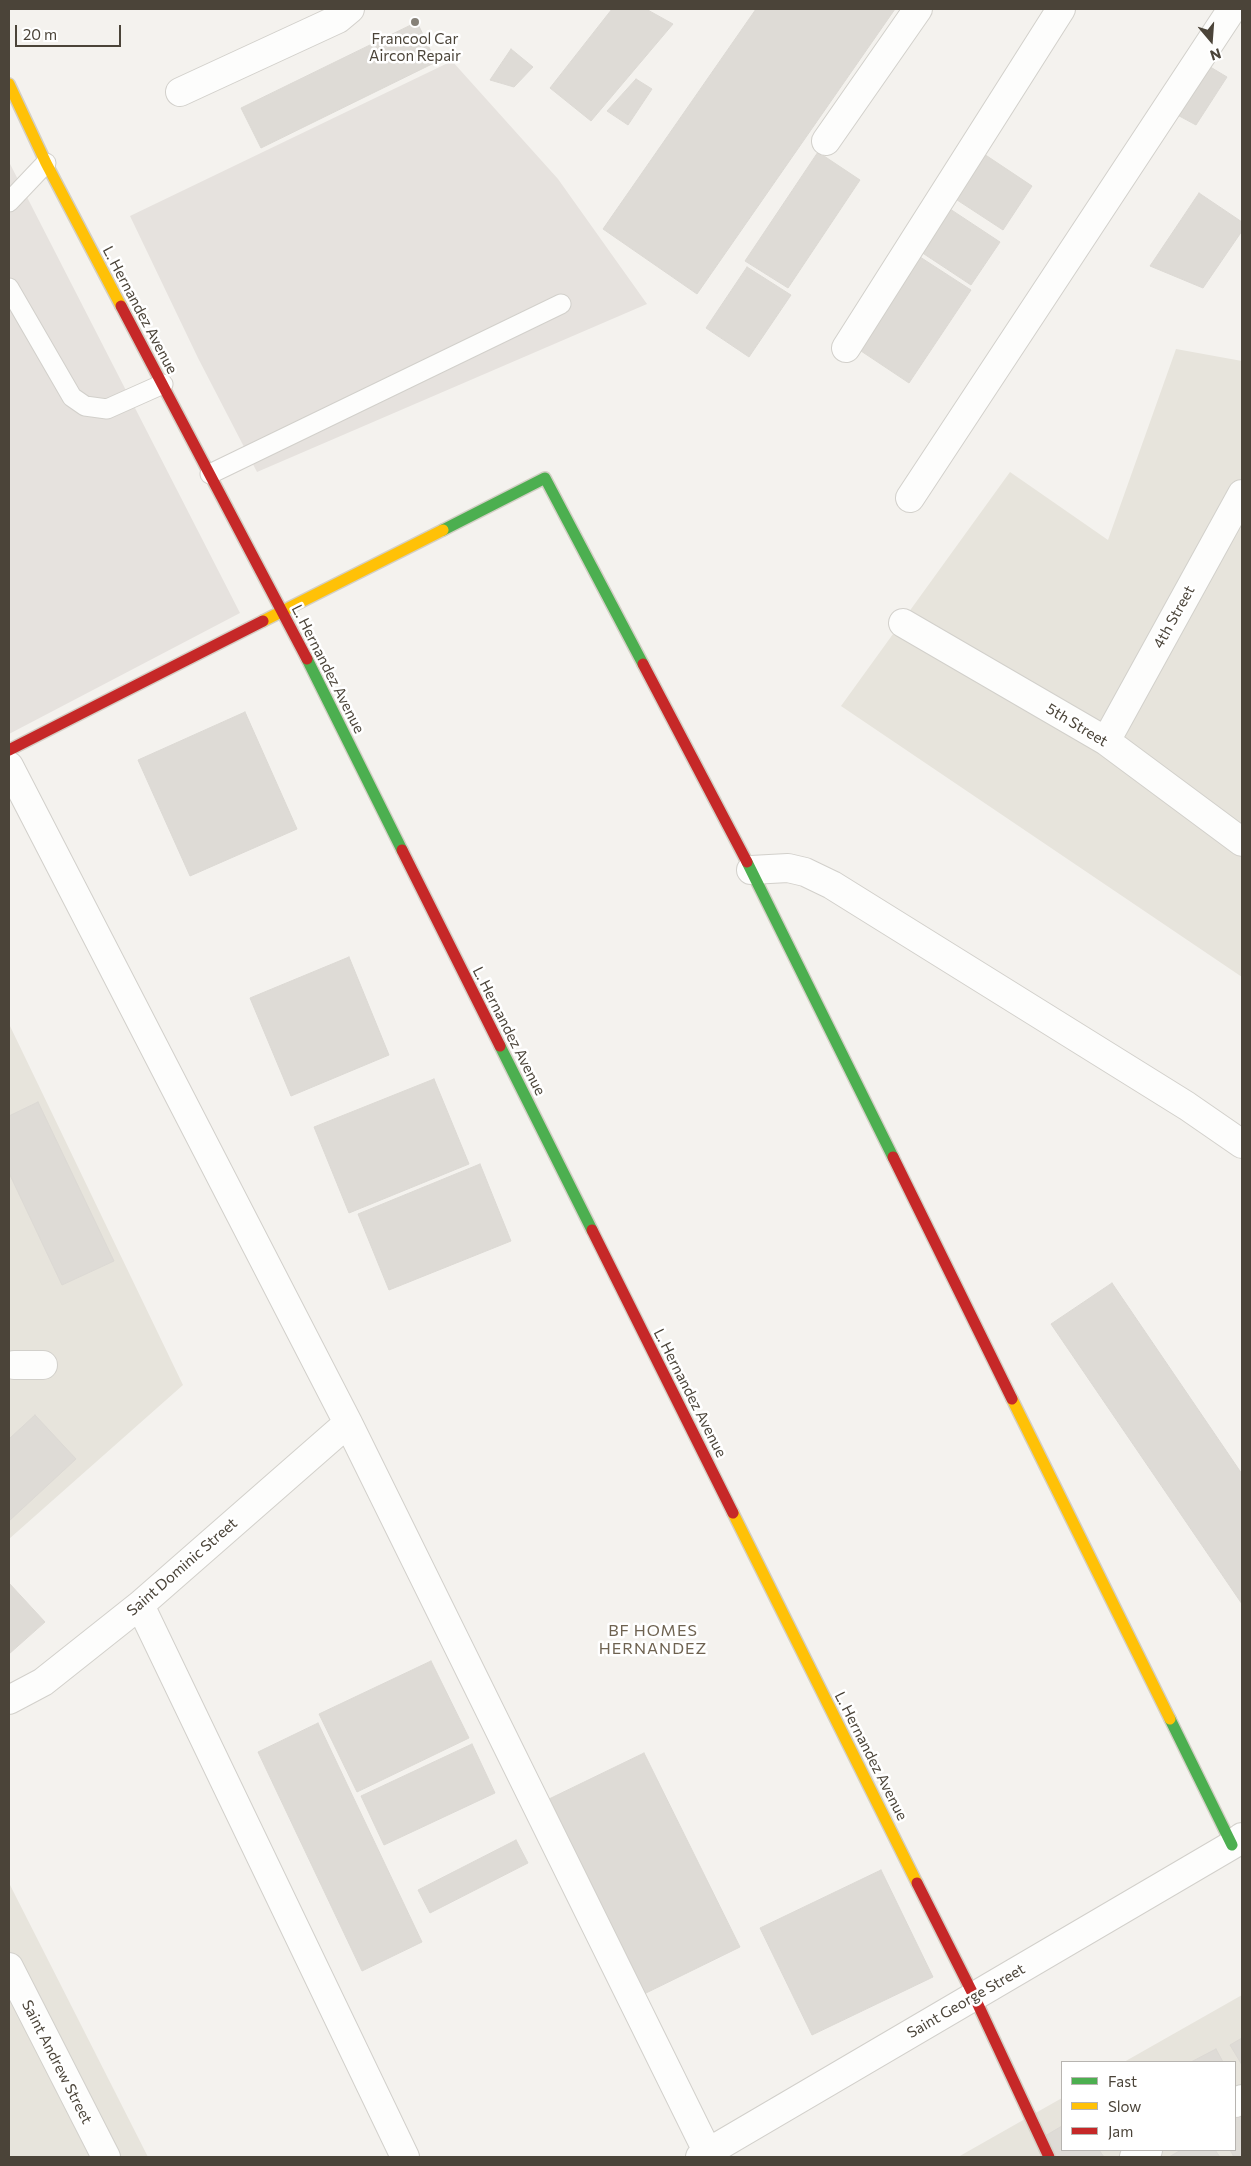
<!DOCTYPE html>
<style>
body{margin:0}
#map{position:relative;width:1251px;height:2166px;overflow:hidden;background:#f4f2ee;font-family:Commissioner,sans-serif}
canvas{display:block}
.frame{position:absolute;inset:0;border:10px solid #4b4439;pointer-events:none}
.legend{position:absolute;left:1061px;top:2061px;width:175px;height:90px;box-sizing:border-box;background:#fff;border:1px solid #b7b4b0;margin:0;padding:6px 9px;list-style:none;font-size:15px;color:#4b4439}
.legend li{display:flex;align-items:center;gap:10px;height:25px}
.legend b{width:25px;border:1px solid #b7b4b0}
.north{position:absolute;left:1186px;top:15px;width:50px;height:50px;-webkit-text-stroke:4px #fff;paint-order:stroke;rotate:162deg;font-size:14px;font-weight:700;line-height:20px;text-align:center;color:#4b4439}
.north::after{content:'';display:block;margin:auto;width:18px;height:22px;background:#4b4439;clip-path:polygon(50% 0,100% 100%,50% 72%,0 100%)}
.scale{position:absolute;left:15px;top:25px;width:106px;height:22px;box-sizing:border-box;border:2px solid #4b4439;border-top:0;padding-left:6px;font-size:15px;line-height:18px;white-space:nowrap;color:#4b4439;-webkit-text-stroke:4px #fff;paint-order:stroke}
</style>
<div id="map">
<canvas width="1251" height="2166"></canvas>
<div class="frame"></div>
<ul class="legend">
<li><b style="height:6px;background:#4caf50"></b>Fast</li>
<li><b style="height:6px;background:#ffc107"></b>Slow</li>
<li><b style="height:6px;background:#c62828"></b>Jam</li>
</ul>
<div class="north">N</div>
<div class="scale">20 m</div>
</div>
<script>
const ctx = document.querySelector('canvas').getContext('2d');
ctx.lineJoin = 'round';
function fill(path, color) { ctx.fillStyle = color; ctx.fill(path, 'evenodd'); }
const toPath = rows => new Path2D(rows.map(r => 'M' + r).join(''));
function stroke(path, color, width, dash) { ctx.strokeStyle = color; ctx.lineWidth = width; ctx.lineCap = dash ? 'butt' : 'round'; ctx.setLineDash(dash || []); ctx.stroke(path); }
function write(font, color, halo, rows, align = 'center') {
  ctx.font = font + ' Commissioner,sans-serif'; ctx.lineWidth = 5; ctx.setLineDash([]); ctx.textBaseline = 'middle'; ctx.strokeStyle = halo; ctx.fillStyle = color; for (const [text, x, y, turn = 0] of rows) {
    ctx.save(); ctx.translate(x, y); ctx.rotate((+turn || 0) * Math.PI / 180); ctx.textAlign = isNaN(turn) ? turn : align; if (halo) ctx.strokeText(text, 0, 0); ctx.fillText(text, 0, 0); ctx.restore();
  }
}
fill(toPath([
 [1176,349,1242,361,1242,977,841,706,1010,472,1108,540],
 [9,1024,183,1385,9,1539],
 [9,1883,148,2157,9,2157],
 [1242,1995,1242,2157,958,2157,1062,2098,1062,2150,1235,2150,1235,2062,1124,2062]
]), '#e7e4dc');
fill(toPath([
 [452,61,558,179,647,304,257,472,198,358,130,216],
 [9,162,240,613,9,734]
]), '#e6e2de');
const building = toPath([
 [612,9,646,9,673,24,591,121,550,88,612,9],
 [756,9,895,9,697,294,603,229,756,9],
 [417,22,436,62,261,148,241,108,417,22],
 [511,49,533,67,514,87,490,80,511,49],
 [1202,62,1227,77,1196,125,1170,111,1202,62],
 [636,79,652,89,628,125,607,111,636,79],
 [818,152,860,180,788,288,745,261,818,152],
 [981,152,1032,186,1003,230,951,196,981,152],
 [1199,193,1242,222,1242,231,1203,288,1150,266,1199,193],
 [950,209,1000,242,971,285,921,252,950,209],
 [917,255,971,290,909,383,855,347,917,255],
 [747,267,791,295,749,357,706,328,747,267],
 [245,712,297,829,190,876,138,760,245,712],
 [349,957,389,1055,291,1096,250,998,349,957],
 [434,1079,469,1164,349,1213,314,1127,434,1079],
 [38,1102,114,1261,62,1285,9,1173,9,1116,38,1102],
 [480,1164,511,1241,389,1290,358,1214,480,1164],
 [1112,1283,1242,1474,1242,1604,1051,1324,1112,1283],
 [35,1415,76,1459,9,1521,9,1439,35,1415],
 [9,1583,45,1622,9,1654,9,1583],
 [431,1661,469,1738,357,1792,319,1714,431,1661],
 [318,1723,422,1942,362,1971,258,1752,318,1723],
 [472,1744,495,1793,384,1845,361,1796,472,1744],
 [644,1753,740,1947,644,1994,549,1799,644,1753],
 [516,1840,528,1863,430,1913,418,1890,516,1840],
 [881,1870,933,1977,812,2035,760,1928,881,1870],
 [1242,2038,1242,2065,1230,2045,1242,2038],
 [1216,2049,1223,2062,1191,2062,1216,2049],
 [1242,2115,1242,2157,1234,2157,1230,2150,1235,2150,1235,2118,1242,2115],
 [1062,2126,1062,2150,1099,2150,1104,2157,1057,2157,1045,2136,1062,2126],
 [1181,2150,1215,2150,1220,2157,1169,2157,1181,2150]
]);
fill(building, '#dedbd6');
stroke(building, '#dcd9d4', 1);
const lane = toPath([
 [9,202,46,163],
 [9,288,72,397,85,406,107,409,163,384],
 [210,474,561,304]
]);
const street = toPath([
 [180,92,338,19,350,9],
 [826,141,918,9],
 [846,348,1061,9],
 [910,498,1232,9],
 [903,623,1106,741,1242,842],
 [1106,741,1242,494],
 [9,766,348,1423,708,2153],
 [751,870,788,868,805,872,832,885,1187,1106,1242,1144],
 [14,1365,43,1365],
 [140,1605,405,2157],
 [9,1700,43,1682,140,1605,348,1423],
 [9,1967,106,2157],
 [1235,2103,1242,2099],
 [700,2157,1232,1845,1242,1837],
 [1134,2157,1148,2150]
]);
const fast = toPath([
 [443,530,545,478,643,664],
 [307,659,402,850],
 [747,862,893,1157],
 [500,1046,592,1230],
 [1170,1719,1232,1845]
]);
const slow = toPath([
 [9,84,46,163,121,306],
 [263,621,443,530],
 [1012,1399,1170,1719],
 [733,1513,917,1883]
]);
const jam = toPath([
 [121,306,307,659],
 [643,664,747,862],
 [9,750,263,621],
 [402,850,500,1046],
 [893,1157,1012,1399],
 [592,1230,733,1513],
 [917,1883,974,1996,1049,2157]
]);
stroke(lane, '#d2d0cb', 21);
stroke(street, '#d2d0cb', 30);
stroke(fast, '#d3cfc5', 14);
stroke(slow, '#d3cfc5', 14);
stroke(jam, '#d3cfc5', 14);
stroke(lane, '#fdfdfc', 19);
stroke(street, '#fdfdfc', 28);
stroke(fast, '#4caf50', 11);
stroke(slow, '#ffc107', 11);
stroke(jam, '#c62828', 11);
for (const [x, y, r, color] of [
 [415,22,5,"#868178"]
]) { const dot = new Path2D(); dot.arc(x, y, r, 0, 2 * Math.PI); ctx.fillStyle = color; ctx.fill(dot); stroke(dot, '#fff', 2); }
write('15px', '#4b4439', '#fff', [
 ["Francool Car",415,39],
 ["Aircon Repair",415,56]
]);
write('15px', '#4b4439', '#fff', [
 ["L. Hernandez Avenue",140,310,62],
 ["4th Street",1174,617,-61],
 ["L. Hernandez Avenue",328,669,63],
 ["5th Street",1077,725,31],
 ["L. Hernandez Avenue",509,1031,63],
 ["L. Hernandez Avenue",690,1393,63],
 ["Saint Dominic Street",182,1567,-41],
 ["L. Hernandez Avenue",871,1756,63],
 ["Saint George Street",966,2001,-30],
 ["Saint Andrew Street",57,2062,63]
]);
ctx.letterSpacing = '1px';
write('16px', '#6e6250', '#fff', [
 ["BF HOMES",653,1631],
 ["HERNANDEZ",653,1649]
]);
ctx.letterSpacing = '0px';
</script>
